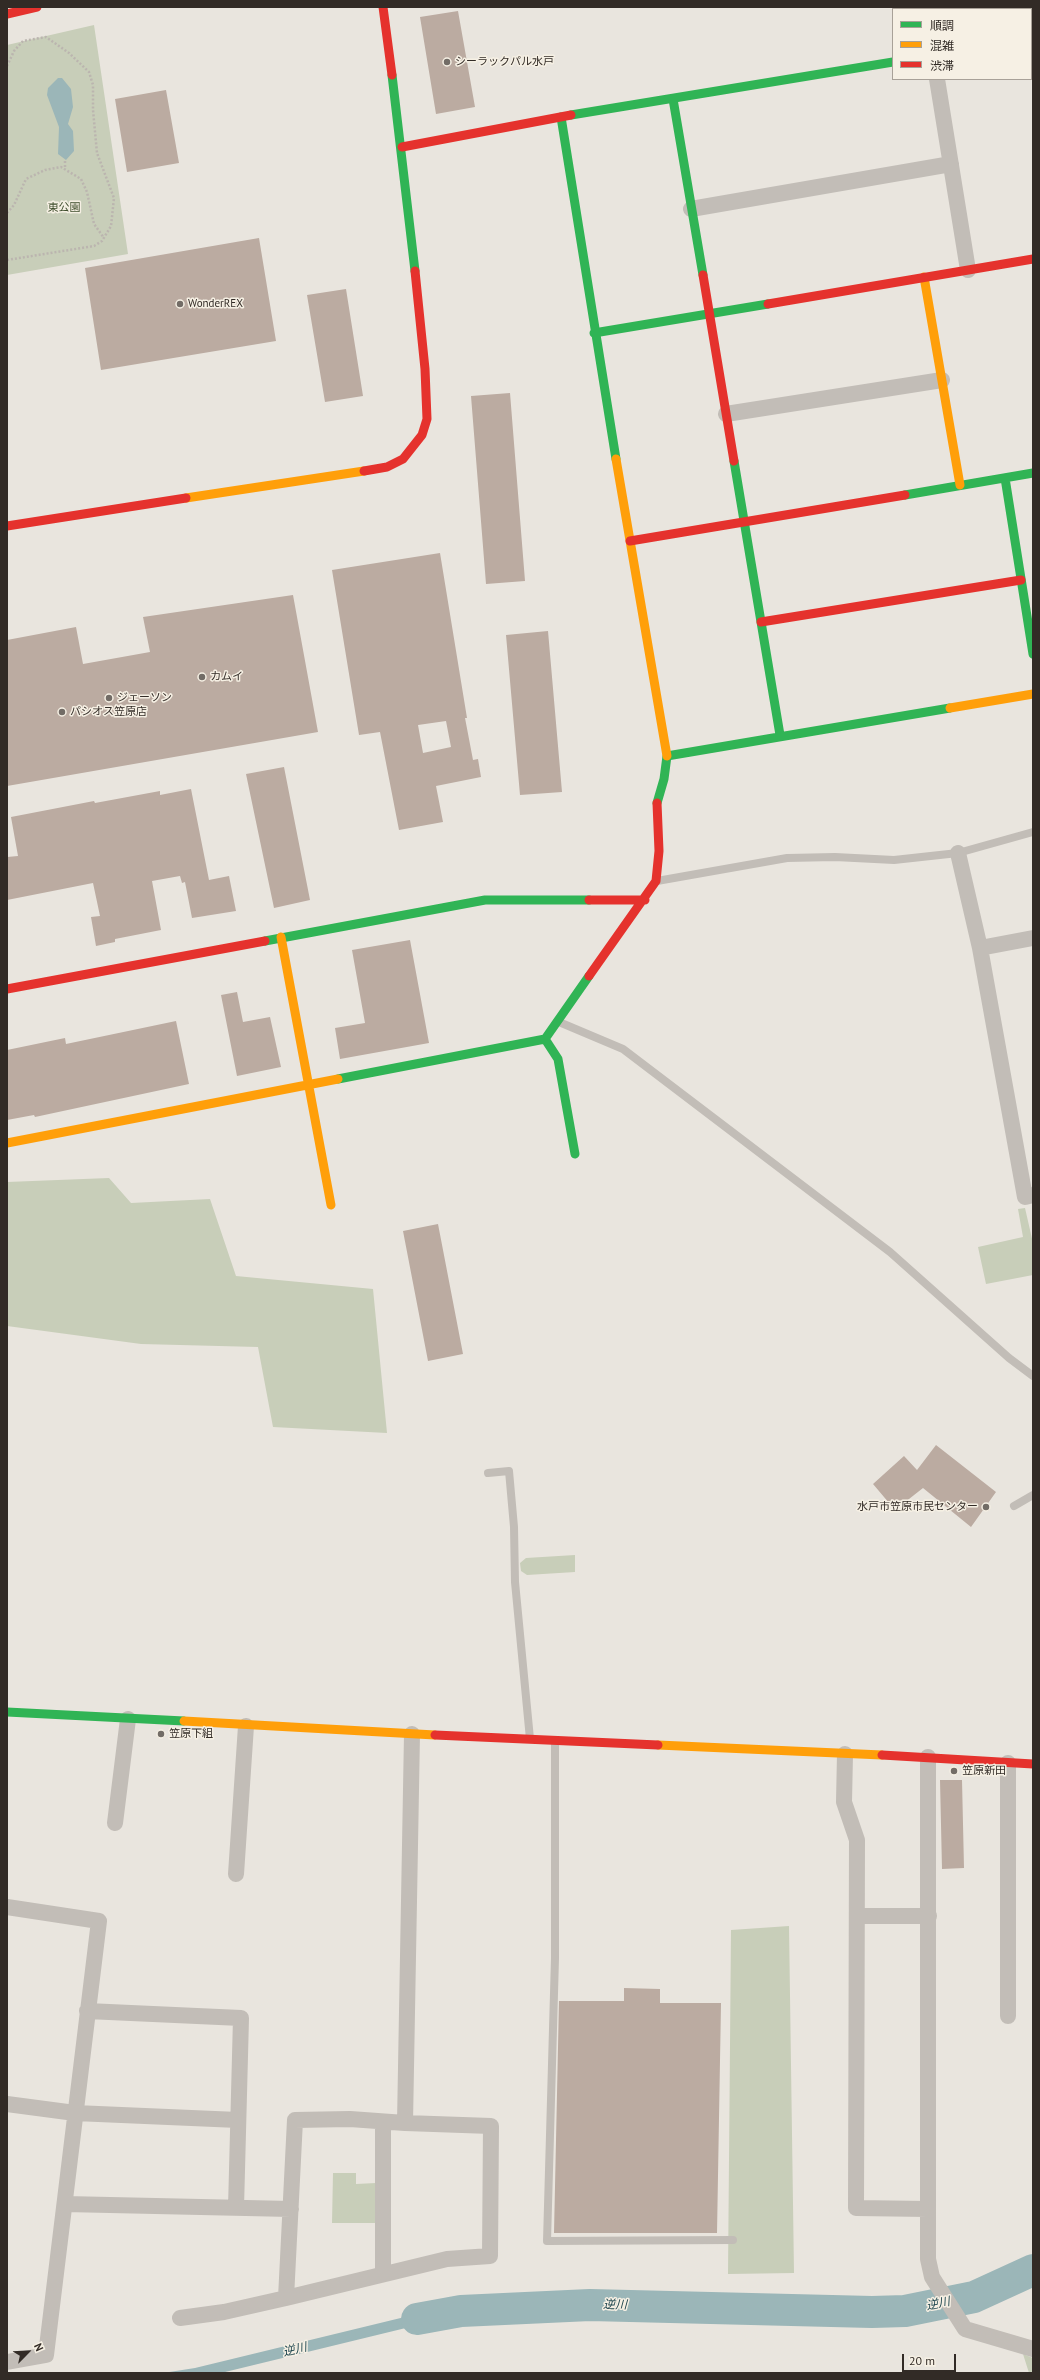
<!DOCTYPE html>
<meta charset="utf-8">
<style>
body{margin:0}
#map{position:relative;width:1040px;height:2380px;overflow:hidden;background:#e9e5de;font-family:"PT Sans","Noto Sans JP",sans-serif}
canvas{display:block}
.frame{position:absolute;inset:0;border:8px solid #322b26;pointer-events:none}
.legend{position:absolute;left:892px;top:8px;width:140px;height:72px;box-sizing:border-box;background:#f6f0e4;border:1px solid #a8a198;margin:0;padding:5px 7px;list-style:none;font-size:12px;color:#322b26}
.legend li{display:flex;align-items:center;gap:8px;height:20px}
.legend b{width:20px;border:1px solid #a8a198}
.north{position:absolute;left:8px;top:2332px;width:40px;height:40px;-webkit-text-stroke:3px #f6f0e4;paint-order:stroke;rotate:66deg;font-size:11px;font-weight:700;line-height:16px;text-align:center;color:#322b26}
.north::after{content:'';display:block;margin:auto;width:14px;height:18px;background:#322b26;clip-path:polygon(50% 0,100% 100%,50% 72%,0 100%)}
.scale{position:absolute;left:902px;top:2354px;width:54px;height:18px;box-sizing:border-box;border:2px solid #322b26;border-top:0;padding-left:5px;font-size:12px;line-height:14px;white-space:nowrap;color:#322b26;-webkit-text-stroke:3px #f6f0e4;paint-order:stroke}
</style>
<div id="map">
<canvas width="1040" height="2380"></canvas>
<div class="frame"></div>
<ul class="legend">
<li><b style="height:5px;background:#30b455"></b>順調</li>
<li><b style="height:5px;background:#ff9f0a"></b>混雑</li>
<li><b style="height:5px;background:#e5322d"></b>渋滞</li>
</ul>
<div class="north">N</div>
<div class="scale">20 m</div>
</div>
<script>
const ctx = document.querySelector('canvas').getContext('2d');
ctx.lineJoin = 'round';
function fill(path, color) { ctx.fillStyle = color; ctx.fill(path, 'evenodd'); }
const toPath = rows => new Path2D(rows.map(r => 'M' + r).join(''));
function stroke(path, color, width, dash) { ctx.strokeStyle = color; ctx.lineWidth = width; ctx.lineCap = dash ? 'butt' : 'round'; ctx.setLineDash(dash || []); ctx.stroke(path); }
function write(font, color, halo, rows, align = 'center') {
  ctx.font = font + ' "PT Sans","Noto Sans JP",sans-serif'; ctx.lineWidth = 3; ctx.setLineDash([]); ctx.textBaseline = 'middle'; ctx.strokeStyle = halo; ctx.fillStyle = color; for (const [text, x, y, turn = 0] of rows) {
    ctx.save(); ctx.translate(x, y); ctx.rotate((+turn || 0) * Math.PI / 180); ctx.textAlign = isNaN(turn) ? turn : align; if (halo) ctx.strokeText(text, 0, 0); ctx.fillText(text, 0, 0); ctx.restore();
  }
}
fill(toPath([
 [94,25,128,254,7,275,7,45],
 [109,1178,131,1203,210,1199,236,1276,373,1289,387,1433,273,1427,258,1347,141,1344,7,1326,7,1182],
 [1025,1208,1033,1243,1033,1275,986,1284,978,1247,1023,1237,1018,1209],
 [575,1555,575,1572,527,1575,521,1571,520,1563,526,1558],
 [789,1926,794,2273,728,2274,731,1930],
 [333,2173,356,2173,356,2184,376,2183,376,2223,332,2223],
 [1023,2354,1033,2358,1033,2373,1029,2373]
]), '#c8ceb9');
fill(toPath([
 [58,78,62,78,71,89,73,107,68,124,73,131,74,151,66,160,58,154,59,127,47,95,48,88],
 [460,2305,462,2317,414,2326,221,2373,163,2373,195,2368,413,2315]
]), '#9bb6b8');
stroke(toPath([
 [417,2319,461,2311,590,2305,872,2312,905,2311,974,2297,1033,2270]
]), '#9bb6b8', 32);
fill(toPath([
 [458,11,475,107,436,114,420,17],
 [166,90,179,163,127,172,115,99],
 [259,238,276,341,101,370,85,268],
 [346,289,363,396,325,402,307,295],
 [510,393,525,581,486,584,471,396],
 [440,553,467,718,465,718,473,760,478,759,481,777,436,786,443,822,399,830,380,732,359,735,332,570],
 [446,721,451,747,423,753,418,725],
 [293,595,318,732,7,786,7,640,76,627,83,664,150,652,143,617],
 [548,631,562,792,520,795,506,635],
 [284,767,310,900,274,908,246,774],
 [191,789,209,880,229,876,236,911,192,918,185,882,182,883,180,876,152,881,161,930,115,939,115,942,96,946,91,917,100,916,93,883,7,900,7,857,18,856,11,817,94,801,95,803,160,791,160,795],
 [410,940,429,1043,340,1059,335,1028,365,1023,352,950],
 [237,992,243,1022,270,1017,281,1067,237,1076,221,995],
 [176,1021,189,1084,35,1117,34,1115,7,1120,7,1050,65,1038,66,1044],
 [438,1224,463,1354,428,1361,403,1231],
 [936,1445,996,1492,971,1527,923,1488,895,1510,873,1484,904,1456,917,1470],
 [940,1780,962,1780,964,1868,942,1869],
 [624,1988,660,1989,660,2003,721,2003,717,2233,554,2233,559,2001,624,2001]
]), '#bbaba1');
stroke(toPath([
 [7,66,14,51,23,41,46,37,69,53,89,72,93,85,93,110,97,153,114,198,111,226,102,241,94,246,7,260],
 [65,161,65,168],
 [7,213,14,205,26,179,45,170,61,167,81,179,87,192,94,224,104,238]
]), '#bbb5af', 2.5, [2, 2]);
stroke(toPath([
 [657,881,787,858,835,857,894,860,958,853,1033,832],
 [559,1022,623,1049,890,1252,1009,1358,1033,1376],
 [488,1473,509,1471,514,1527,515,1582,530,1739],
 [1014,1506,1033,1495],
 [555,1742,555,1958,547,2241,733,2240]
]), '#c2bdb7', 8);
stroke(toPath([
 [937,79,968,270],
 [691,209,951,164],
 [726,414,942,380],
 [958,853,980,948],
 [1033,938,980,948,1025,1197,1033,1195],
 [845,1754,844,1802,857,1840,856,2208,928,2209],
 [928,1757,928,2259,932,2277,965,2329,1033,2349],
 [1008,1763,1008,2016],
 [115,1823,128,1719],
 [236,1874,246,1726],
 [7,1907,99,1921,46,2355,7,2362],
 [857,1916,929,1916],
 [87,2011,241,2018,236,2208],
 [7,2104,75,2113,238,2120],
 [383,2122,383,2274],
 [405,2123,350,2119,295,2120,286,2298,447,2259,490,2256,491,2126,405,2123,412,1734],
 [65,2204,291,2209],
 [180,2318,224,2312,286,2298]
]), '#c2bdb7', 16);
stroke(toPath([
 [392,75,415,271],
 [673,99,703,275],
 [571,115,893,62],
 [561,117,616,459],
 [594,333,768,304],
 [734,461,780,735],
 [1005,478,1033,654],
 [905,495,1033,473],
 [657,803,664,779,667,756,950,708],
 [265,941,485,900,589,900],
 [545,1039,558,1059,575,1154],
 [338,1079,545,1039,589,976],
 [7,1712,184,1721]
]), '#30b455', 9);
stroke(toPath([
 [924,277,960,485],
 [616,459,667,756],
 [186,498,364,471],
 [950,708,1033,694],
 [281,937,331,1205],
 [7,1143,338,1079],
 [184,1721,435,1735],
 [658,1745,882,1755]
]), '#ff9f0a', 9);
stroke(toPath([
 [383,7,392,75],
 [7,14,37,7],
 [1031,41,1033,41],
 [402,147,571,115],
 [703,275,734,461],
 [768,304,1033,259],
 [364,471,387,467,403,459,422,435,427,419,425,369,415,271],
 [7,526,186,498],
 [630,541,905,495],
 [761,622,1021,580],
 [589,900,645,900],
 [589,976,656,881,659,851,657,803],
 [7,989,265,941],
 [435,1735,658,1745],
 [882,1755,1033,1764]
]), '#e5322d', 9);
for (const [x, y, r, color] of [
 [447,62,4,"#726c66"],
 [180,304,4,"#726c66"],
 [202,677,4,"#726c66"],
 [109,698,4,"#726c66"],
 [62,712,4,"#726c66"],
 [986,1507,4,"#726c66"],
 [161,1734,4,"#726c66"],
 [954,1771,4,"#726c66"]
]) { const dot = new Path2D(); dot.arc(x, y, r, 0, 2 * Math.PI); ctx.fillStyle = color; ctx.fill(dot); stroke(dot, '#f6f0e4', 1.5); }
write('11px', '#322b26', '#f6f0e4', [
 ["シーラックパル水戸",455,62],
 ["WonderREX",188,304],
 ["カムイ",210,677],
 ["ジェーソン",117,698],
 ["パシオス笠原店",70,712],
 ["水戸市笠原市民センター",978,1507,"right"],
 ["笠原下組",169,1734],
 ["笠原新田",962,1771]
], 'left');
write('11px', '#3e4d2c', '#f6f0e4', [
 ["東公園",64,208]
]);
write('italic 12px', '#20474f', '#f6f0e4', [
 ["逆川",938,2304,-11],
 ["逆川",615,2305,1],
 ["逆川",295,2350,-13]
]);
</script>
